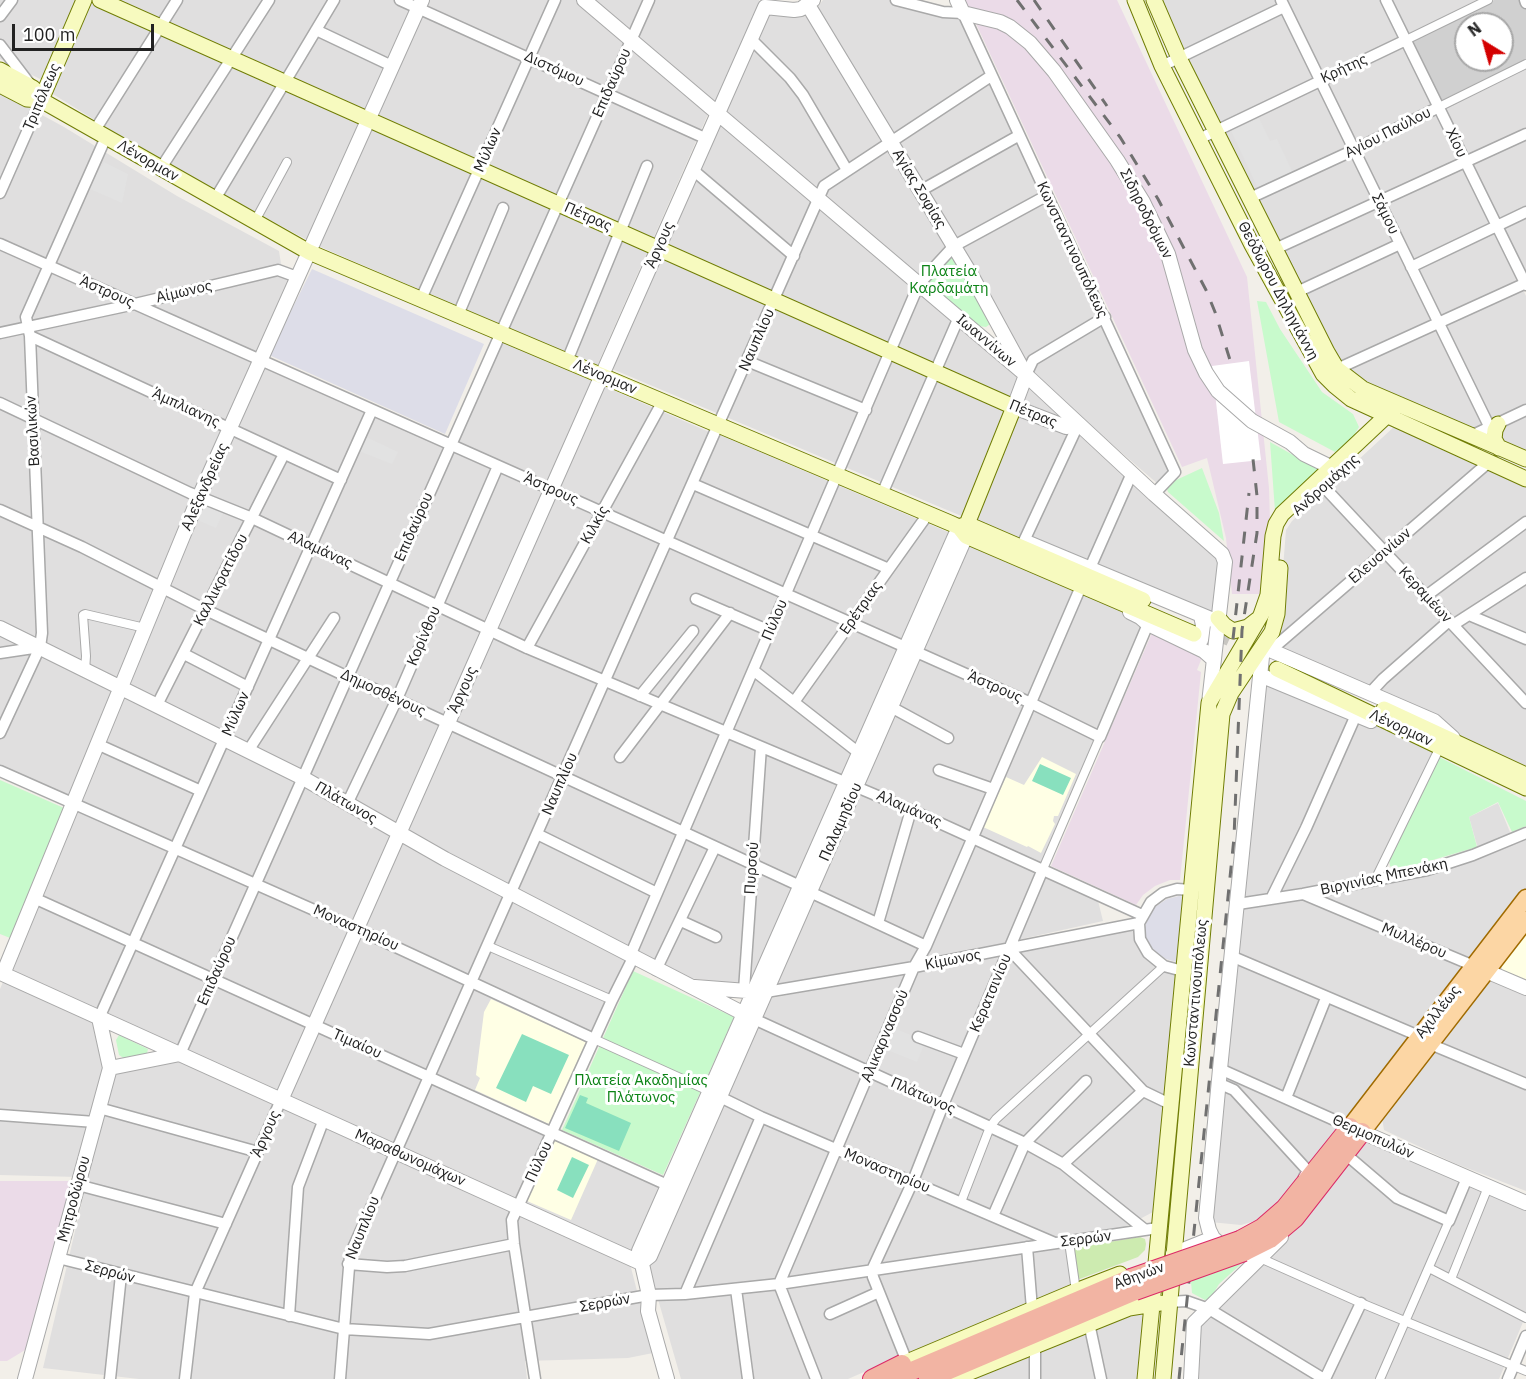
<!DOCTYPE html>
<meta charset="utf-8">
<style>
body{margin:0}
#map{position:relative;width:1526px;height:1379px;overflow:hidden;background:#f2efe9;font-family:"IBM Plex Sans",sans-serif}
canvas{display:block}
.north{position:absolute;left:1454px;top:12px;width:60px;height:60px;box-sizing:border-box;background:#fff;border:2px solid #a7a7a7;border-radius:50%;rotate:323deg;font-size:16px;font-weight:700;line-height:24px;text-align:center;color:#222}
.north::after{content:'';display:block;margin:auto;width:21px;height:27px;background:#d40000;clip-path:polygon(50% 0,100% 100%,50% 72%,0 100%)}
.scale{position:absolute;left:12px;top:24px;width:142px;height:27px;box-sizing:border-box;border:3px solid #222;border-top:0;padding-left:8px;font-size:18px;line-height:21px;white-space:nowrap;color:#222;-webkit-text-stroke:4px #fff;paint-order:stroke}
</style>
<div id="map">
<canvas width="1526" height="1379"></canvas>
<div class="north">N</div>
<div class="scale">100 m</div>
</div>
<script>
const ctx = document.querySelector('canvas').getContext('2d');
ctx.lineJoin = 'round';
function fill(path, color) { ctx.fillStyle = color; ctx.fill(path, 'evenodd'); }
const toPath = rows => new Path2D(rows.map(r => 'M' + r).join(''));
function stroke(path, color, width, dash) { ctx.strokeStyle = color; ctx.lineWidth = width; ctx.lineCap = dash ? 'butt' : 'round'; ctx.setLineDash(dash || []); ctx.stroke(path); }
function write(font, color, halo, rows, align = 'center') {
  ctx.font = font + ' "IBM Plex Sans",sans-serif'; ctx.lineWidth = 6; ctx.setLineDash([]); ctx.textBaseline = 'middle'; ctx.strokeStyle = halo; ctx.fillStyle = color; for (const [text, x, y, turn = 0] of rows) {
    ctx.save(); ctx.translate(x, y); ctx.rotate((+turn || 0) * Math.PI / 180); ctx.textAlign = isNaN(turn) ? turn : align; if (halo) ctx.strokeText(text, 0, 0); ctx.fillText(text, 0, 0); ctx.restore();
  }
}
fill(toPath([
 [0,0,78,0,42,80,0,59],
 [87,0,419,0,311,242,169,166,48,91],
 [425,0,577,0,709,112,597,366,316,245],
 [590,0,759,0,760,2,715,102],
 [823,0,890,0,962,20,1172,471,1159,485,1033,376,954,242,922,278,721,109,763,14,810,17],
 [1160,0,1381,0,1461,162,1278,244,1186,63],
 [1389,0,1494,0,1409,41],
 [1526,62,1526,131,1466,159,1440,104],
 [0,92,64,127,177,196,279,251,281,264,22,327,0,330],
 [721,121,1032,385,1221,558,1213,612,1208,617,947,510,605,366],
 [1526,137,1526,282,1468,163],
 [1463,166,1526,296,1526,405,1477,431,1355,380,1338,358,1280,249],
 [277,273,294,279,74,801,0,769,0,334],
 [498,340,716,435,510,889,125,686,263,364,452,448],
 [1526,412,1526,454,1500,443,1503,424],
 [1396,425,1526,485,1526,767,1287,654,1277,645,1286,530,1292,521],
 [720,435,950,533,753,985,677,977,517,893],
 [965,543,1139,618,1145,626,1045,873,1098,901,1103,921,922,961,783,989,773,984],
 [1273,680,1436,748,1379,877,1452,858,1478,849,1469,817,1498,803,1512,837,1526,832,1526,896,1272,1216,1241,1225,1210,1222,1262,685],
 [124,690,304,783,625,960,549,1133,665,1186,634,1255,6,973],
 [1132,928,1135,939,1173,971,1177,978,1165,1118,1153,1212,1119,1230,1067,1241,1074,1287,1032,1309,912,1351,848,1379,681,1379,649,1268,767,999],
 [1526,928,1526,1191,1454,1163,1384,1130,1382,1118],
 [5,977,91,1017,103,1071,78,1177,0,1175,0,989],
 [180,1058,629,1260,653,1353,628,1358,525,1361,527,1379,139,1379,43,1368,112,1073],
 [1368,1141,1526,1207,1526,1315,1499,1379,1194,1379,1197,1323,1360,1145],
 [1140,1314,1146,1319,1140,1379,964,1379,1118,1318]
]), '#e0dfdf');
fill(toPath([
 [965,0,1117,0,1247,277,1269,488,1270,521,1263,594,1232,594,1226,538,1207,458,1182,467],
 [1152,633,1203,655,1197,670,1201,672,1180,880,1170,880,1155,886,1143,895,1136,905,1051,866],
 [0,1181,78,1181,30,1347,7,1361,0,1361]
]), '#ebdbe8');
fill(toPath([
 [1042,757,1076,774,1058,816,1054,816,1053,821,1055,824,1041,853,1028,846,1027,847,983,827,1006,777,1024,785],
 [1526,929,1526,982,1504,973,1500,964],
 [491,999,586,1042,549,1124,475,1090,480,1078,476,1075,484,1012],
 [555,1140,598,1159,571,1220,527,1201]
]), '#ffffe5');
fill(toPath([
 [1494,0,1522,0,1526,8,1526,62,1440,104,1409,41],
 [1466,24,1502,24,1502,60,1466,60]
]), '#d0d0d0');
fill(toPath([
 [1140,1237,1145,1239,1146,1244,1145,1250,1138,1257,1077,1280,1072,1248]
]), '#cdebb0');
fill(toPath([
 [953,253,990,319,990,324,986,327,979,326,925,282],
 [1257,301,1266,302,1280,329,1322,392,1353,414,1359,427,1350,442,1335,452,1279,422],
 [1270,442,1318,469,1317,474,1275,511],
 [1202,468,1219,513,1224,541,1168,492,1167,489,1174,481],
 [1439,757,1526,801,1526,826,1512,832,1498,802,1469,817,1477,847,1402,869,1394,869,1390,866,1389,859],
 [0,780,64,808,10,938,0,934],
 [633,971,734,1017,663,1175,562,1130],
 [119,1035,148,1049,147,1053,125,1059,119,1055,116,1040],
 [1240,1262,1240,1265,1219,1284,1210,1299,1205,1300,1192,1293,1191,1282,1194,1277]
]), '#c8facc');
fill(toPath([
 [1040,764,1071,778,1063,795,1032,781],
 [522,1034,569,1055,551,1094,533,1086,526,1102,496,1088],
 [580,1095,588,1098,586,1103,631,1123,619,1151,565,1128],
 [572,1157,589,1165,573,1198,557,1190]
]), '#88e0be');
fill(toPath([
 [1259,118,1270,141,1277,139,1294,175,1259,191,1231,131],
 [104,162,128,174,122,203,88,188],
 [366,437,398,452,392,464,359,451],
 [203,502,224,511,216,528,195,519],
 [896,1029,911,1035,910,1039,924,1045,917,1062,887,1050]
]), '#e2e2e2');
fill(toPath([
 [312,269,484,344,445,434,269,355],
 [1179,896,1186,897,1180,963,1166,959,1157,953,1148,944,1144,932,1147,919,1155,907,1167,899]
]), '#dddde8');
fill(toPath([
 [1249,361,1261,460,1223,464,1212,366]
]), '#fff');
stroke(toPath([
 [1195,623,1255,650]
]), '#c8c6c1', 15, [15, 8]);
const pedestrian = toPath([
 [1406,40,1488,0],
 [1439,107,1526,64],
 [255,221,287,162],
 [85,671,86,656,83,615,85,614,145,628],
 [1043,869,1100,737],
 [1375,880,1440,747],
 [488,946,612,1000],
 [594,1039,709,1091],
 [961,1202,990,1127,996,1119,1164,966],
 [1069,1242,1076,1291],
 [1260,1258,1361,1303,1526,1371],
 [1429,1268,1526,1318],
 [1451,1279,1488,1187],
 [1380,1379,1449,1221]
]);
const minor = toPath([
 [400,0,707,139],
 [896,0,943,12,963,13,1175,472,1154,494],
 [1281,0,1490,428],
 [1386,0,1526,285],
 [1525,0,1526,3],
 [0,16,12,0],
 [316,30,392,66],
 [751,39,790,78,803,95,847,170],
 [0,45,29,83],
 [1162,66,1284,7],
 [95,130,177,0],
 [1199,139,1406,40],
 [161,168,269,0],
 [693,170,794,256],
 [920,191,1018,136],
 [0,193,41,100],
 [1250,198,1354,150,1439,107],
 [215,199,334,0],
 [0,244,1031,703,1100,737,1148,624],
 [1275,249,1526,134],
 [1411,267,1526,212],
 [1297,292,1400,244],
 [421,299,555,0],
 [458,315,503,208],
 [0,333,135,304,278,270,297,277],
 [30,336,341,480],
 [567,361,647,166],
 [747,361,866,410],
 [1337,369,1526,283],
 [1026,375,1033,360,1105,317],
 [0,403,190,493,252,518,527,648,911,810,1142,915],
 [1471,436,1526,410],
 [693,484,889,569],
 [1324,487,1526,703],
 [882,494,959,317],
 [0,510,82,547,206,610,348,677,800,886],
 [1024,541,1078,425],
 [1090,568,1132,473],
 [1426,596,1526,522],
 [696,599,770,631],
 [1469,615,1526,639],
 [1453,625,1526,578],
 [527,648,663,401],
 [1271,650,1489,462],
 [0,653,40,647],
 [184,654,248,687],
 [753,670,859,753],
 [1370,693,1383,679,1449,621],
 [640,696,693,631],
 [794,702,928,514],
 [157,705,284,454],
 [891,707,948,738],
 [0,733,40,647,42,633,30,336,26,317,106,137],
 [97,744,201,791],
 [248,751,334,618],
 [620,757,730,613],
 [939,770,993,789],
 [0,771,357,929,594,1039],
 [347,804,397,699,498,466],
 [537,834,657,893],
 [810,892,926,946],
 [1303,894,1474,966],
 [34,898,674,1188],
 [1271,899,1306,828,1356,715],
 [1238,904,1303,894,1427,870,1473,855,1526,833],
 [681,921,716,937],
 [878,923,911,810],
 [1009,949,1143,1091,1170,1104],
 [630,956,919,284,954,246,1046,196],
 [1231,956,1419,1036],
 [656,970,715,847],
 [1183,971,1164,966,1148,953,1140,939,1139,923,1151,902,1163,893,1177,889,1191,890],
 [744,990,761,747],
 [766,992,914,967,1139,923],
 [99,1018,372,410],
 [754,1019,1025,1143,1063,1164,1144,1229],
 [918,1037,964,1054],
 [1430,1044,1526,1084],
 [180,1054,649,0],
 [1220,1069,1350,1127],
 [1218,1083,1234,1090,1308,1171,1304,1177],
 [720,1097,761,1117,1055,1243],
 [1286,1098,1326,998],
 [99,1108,258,1152],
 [0,1115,95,1122],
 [1349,1157,1397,1198,1449,1221,1467,1178],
 [1063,1164,1143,1091],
 [78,1185,226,1224],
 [993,1216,1025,1143,1086,1081],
 [1027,1247,1032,1309],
 [58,1258,344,1329,429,1334,649,1295,685,1294,779,1284,1158,1228],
 [348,1264,387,1267,405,1266,514,1244],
 [736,1289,748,1379],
 [685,1294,761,1117],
 [1169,1302,1186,1301,1209,1309,1324,1379],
 [830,1314,879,1292],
 [289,1316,298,1187,324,1119],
 [1089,1323,1101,1379],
 [907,1362,873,1277,872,1270,913,1181,943,1105,1043,869],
 [110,1379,121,1275],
 [185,1379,195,1293,281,1100],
 [340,1379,350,1255,824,186,991,76],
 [535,1379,514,1244,512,1220,612,1000,633,958],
 [816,1379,779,1284,914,967,926,946,1079,591],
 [1035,1379,1035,1345],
 [1325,1379,1361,1303],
 [1508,1379,1526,1336]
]);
const tertiary = toPath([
 [422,0,199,497,3,974,641,1263],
 [584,0,1026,375,1154,494,1222,554,1225,562,1209,703],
 [957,0,963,13,1000,22,1010,27,1030,43,1054,71,1117,160,1143,202,1168,254,1195,350,1206,373,1218,391,1252,421,1290,442,1304,454,1341,472],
 [808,5,973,278,1022,368],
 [1026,375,1014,407,1066,427,1078,425],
 [1026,542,1218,622],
 [1130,612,1140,617,1148,624,1204,651,1213,659],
 [0,628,303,778,445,859,754,1019],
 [1194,646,1201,640,1203,625,1201,616],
 [1260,675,1371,721],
 [1479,968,1526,988],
 [695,987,760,992],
 [110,1068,180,1054],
 [281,1100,765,7,794,10,801,9,813,0],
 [1355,1129,1526,1203],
 [1173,1254,1213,1238],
 [1260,1258,1229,1252,1213,1238,1209,1230,1206,1218,1220,1069,1263,647,1434,721,1453,738],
 [641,1263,650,1256,664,1224,962,545,966,536,967,526],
 [25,1379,110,1068,99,1018],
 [667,1379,648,1311,649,1295,639,1251,959,527],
 [1191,1379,1194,1323,1281,1237]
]);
const secondary = toPath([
 [100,0,1014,407,967,524],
 [1135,0,1162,66,1252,245,1323,374,1335,386,1351,399,1526,479],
 [1154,0,1179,58,1327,352,1337,369,1363,389,1526,459],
 [0,70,33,88,41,100,309,252,950,523,959,527,966,536,1194,634],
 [0,85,27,99,41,100],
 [41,100,84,0],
 [1498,424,1495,430,1494,439,1499,448],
 [959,527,967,524,1143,600],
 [1218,618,1224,625,1233,631,1248,627,1257,620],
 [1277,669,1526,788],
 [1384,709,1526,775],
 [907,1362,1076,1291,1120,1274],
 [953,1379,1129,1308,1160,1303],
 [1145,1379,1209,703,1261,615,1268,595,1273,536,1276,524,1282,514,1398,405],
 [1163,1379,1222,714,1231,693,1272,632,1277,614,1280,568]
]);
const primary = toPath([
 [1350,1127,1526,898],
 [1362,1132,1526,920]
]);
const trunk = toPath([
 [1240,1240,1262,1228,1285,1208,1350,1127],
 [1244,1252,1270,1239,1295,1218,1362,1132],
 [872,1379,902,1364],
 [893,1379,1131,1278],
 [928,1379,1135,1291]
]);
stroke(pedestrian, '#a9a9a9', 10);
stroke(minor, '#a9a9a9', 13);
stroke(tertiary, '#a9a9a9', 16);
stroke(secondary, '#707d05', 17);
stroke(primary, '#a06b00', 19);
stroke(trunk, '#dc2a67', 20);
stroke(pedestrian, '#fff', 8);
stroke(minor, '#fff', 10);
stroke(tertiary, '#fff', 14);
stroke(secondary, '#f7fabf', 15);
stroke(primary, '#fcd6a4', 16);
stroke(trunk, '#f2b4a3', 18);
stroke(toPath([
 [1017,0,1120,137,1158,199,1206,290,1215,312,1230,360],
 [1034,0,1107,106],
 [1233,639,1249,493],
 [1179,1379,1234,838,1242,630,1257,533,1257,496,1253,459]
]), '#707070', 3, [12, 12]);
const trunkBridge = toPath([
 [1131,1278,1240,1240],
 [1135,1291,1244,1252]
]);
stroke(trunkBridge, '#dc2a67', 20, []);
stroke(trunkBridge, '#f2b4a3', 18);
write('15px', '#222', '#fff', [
 ["Διστόμου",554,69,25],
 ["Κρήτης",1344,69,-25],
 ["Επιδαύρου",612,83,-66],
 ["Τριπόλεως",42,97,-67],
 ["Αγίου Παύλου",1388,133,-27],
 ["Χίου",1456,143,64],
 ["Μύλων",488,150,-66],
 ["Λένορμαν",148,161,30],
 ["Αγίας Σοφίας",919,189,59],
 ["Σιδηροδρόμων",1146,214,63],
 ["Σάμου",1385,214,64],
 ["Πέτρας",588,217,24],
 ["Άργους",660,245,-66],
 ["Κωνσταντινουπόλεως",1072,250,65],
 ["Θεόδωρου Δηληγιάννη",1278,291,62],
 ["Άστρους",107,292,24],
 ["Αίμωνος",184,292,-13],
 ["Ναυπλίου",757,340,-66],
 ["Ιωαννίνων",986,341,40],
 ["Λένορμαν",605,377,23],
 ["Άμπλιανης",186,408,25],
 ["Πέτρας",1033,414,22],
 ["Βασιλικών",33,431,-93],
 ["Ανδρομάχης",1326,485,-42],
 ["Αλεξανδρείας",205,487,-66],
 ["Άστρους",551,489,24],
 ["Κιλκίς",595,525,-61],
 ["Επιδαύρου",414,527,-66],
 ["Αλαμάνας",320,550,25],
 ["Ελευσινίων",1380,556,-41],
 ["Καλλικρατίδου",221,580,-63],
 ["Κεραμέων",1425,595,47],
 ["Ερέτριας",861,608,-55],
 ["Πύλου",775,620,-67],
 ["Κορίνθου",424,636,-67],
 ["Άστρους",995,687,24],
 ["Άργους",463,690,-66],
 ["Δημοσθένους",383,693,25],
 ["Μύλων",236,714,-66],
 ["Λένορμαν",1401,728,25],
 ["Ναυπλίου",560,784,-66],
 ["Πλάτωνος",346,803,30],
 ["Αλαμάνας",909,809,24],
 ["Παλαμηδίου",841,822,-66],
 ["Πυρσού",752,868,-86],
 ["Βιργινίας Μπενάκη",1384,877,-12],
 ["Μοναστηρίου",356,928,24],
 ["Μυλλέρου",1414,941,23],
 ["Κίμωνος",953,960,-11],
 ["Επιδαύρου",217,971,-66],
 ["Κερατσινίου",991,993,-67],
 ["Κωνσταντινουπόλεως",1196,993,-85],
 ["Αχιλλέως",1438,1012,-52],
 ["Αλικαρνασσού",885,1036,-67],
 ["Τιμαίου",357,1044,24],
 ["Πλάτωνος",923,1096,24],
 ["Άργους",266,1134,-66],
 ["Θερμοπυλών",1373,1137,24],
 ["Μαραθωνομάχων",410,1158,24],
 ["Πύλου",539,1162,-65],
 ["Μοναστηρίου",887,1171,23],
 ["Μητροδώρου",74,1199,-75],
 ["Ναυπλίου",363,1228,-68],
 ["Σερρών",1086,1239,-7],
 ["Σερρών",110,1272,15],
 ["Αθηνών",1139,1276,-21],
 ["Σερρών",605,1303,-10]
]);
write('15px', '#0c8416', '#fff', [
 ["Πλατεία",949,272],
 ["Καρδαμάτη",949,289],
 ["Πλατεία Ακαδημίας",641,1081],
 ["Πλάτωνος",641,1098]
]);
</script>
